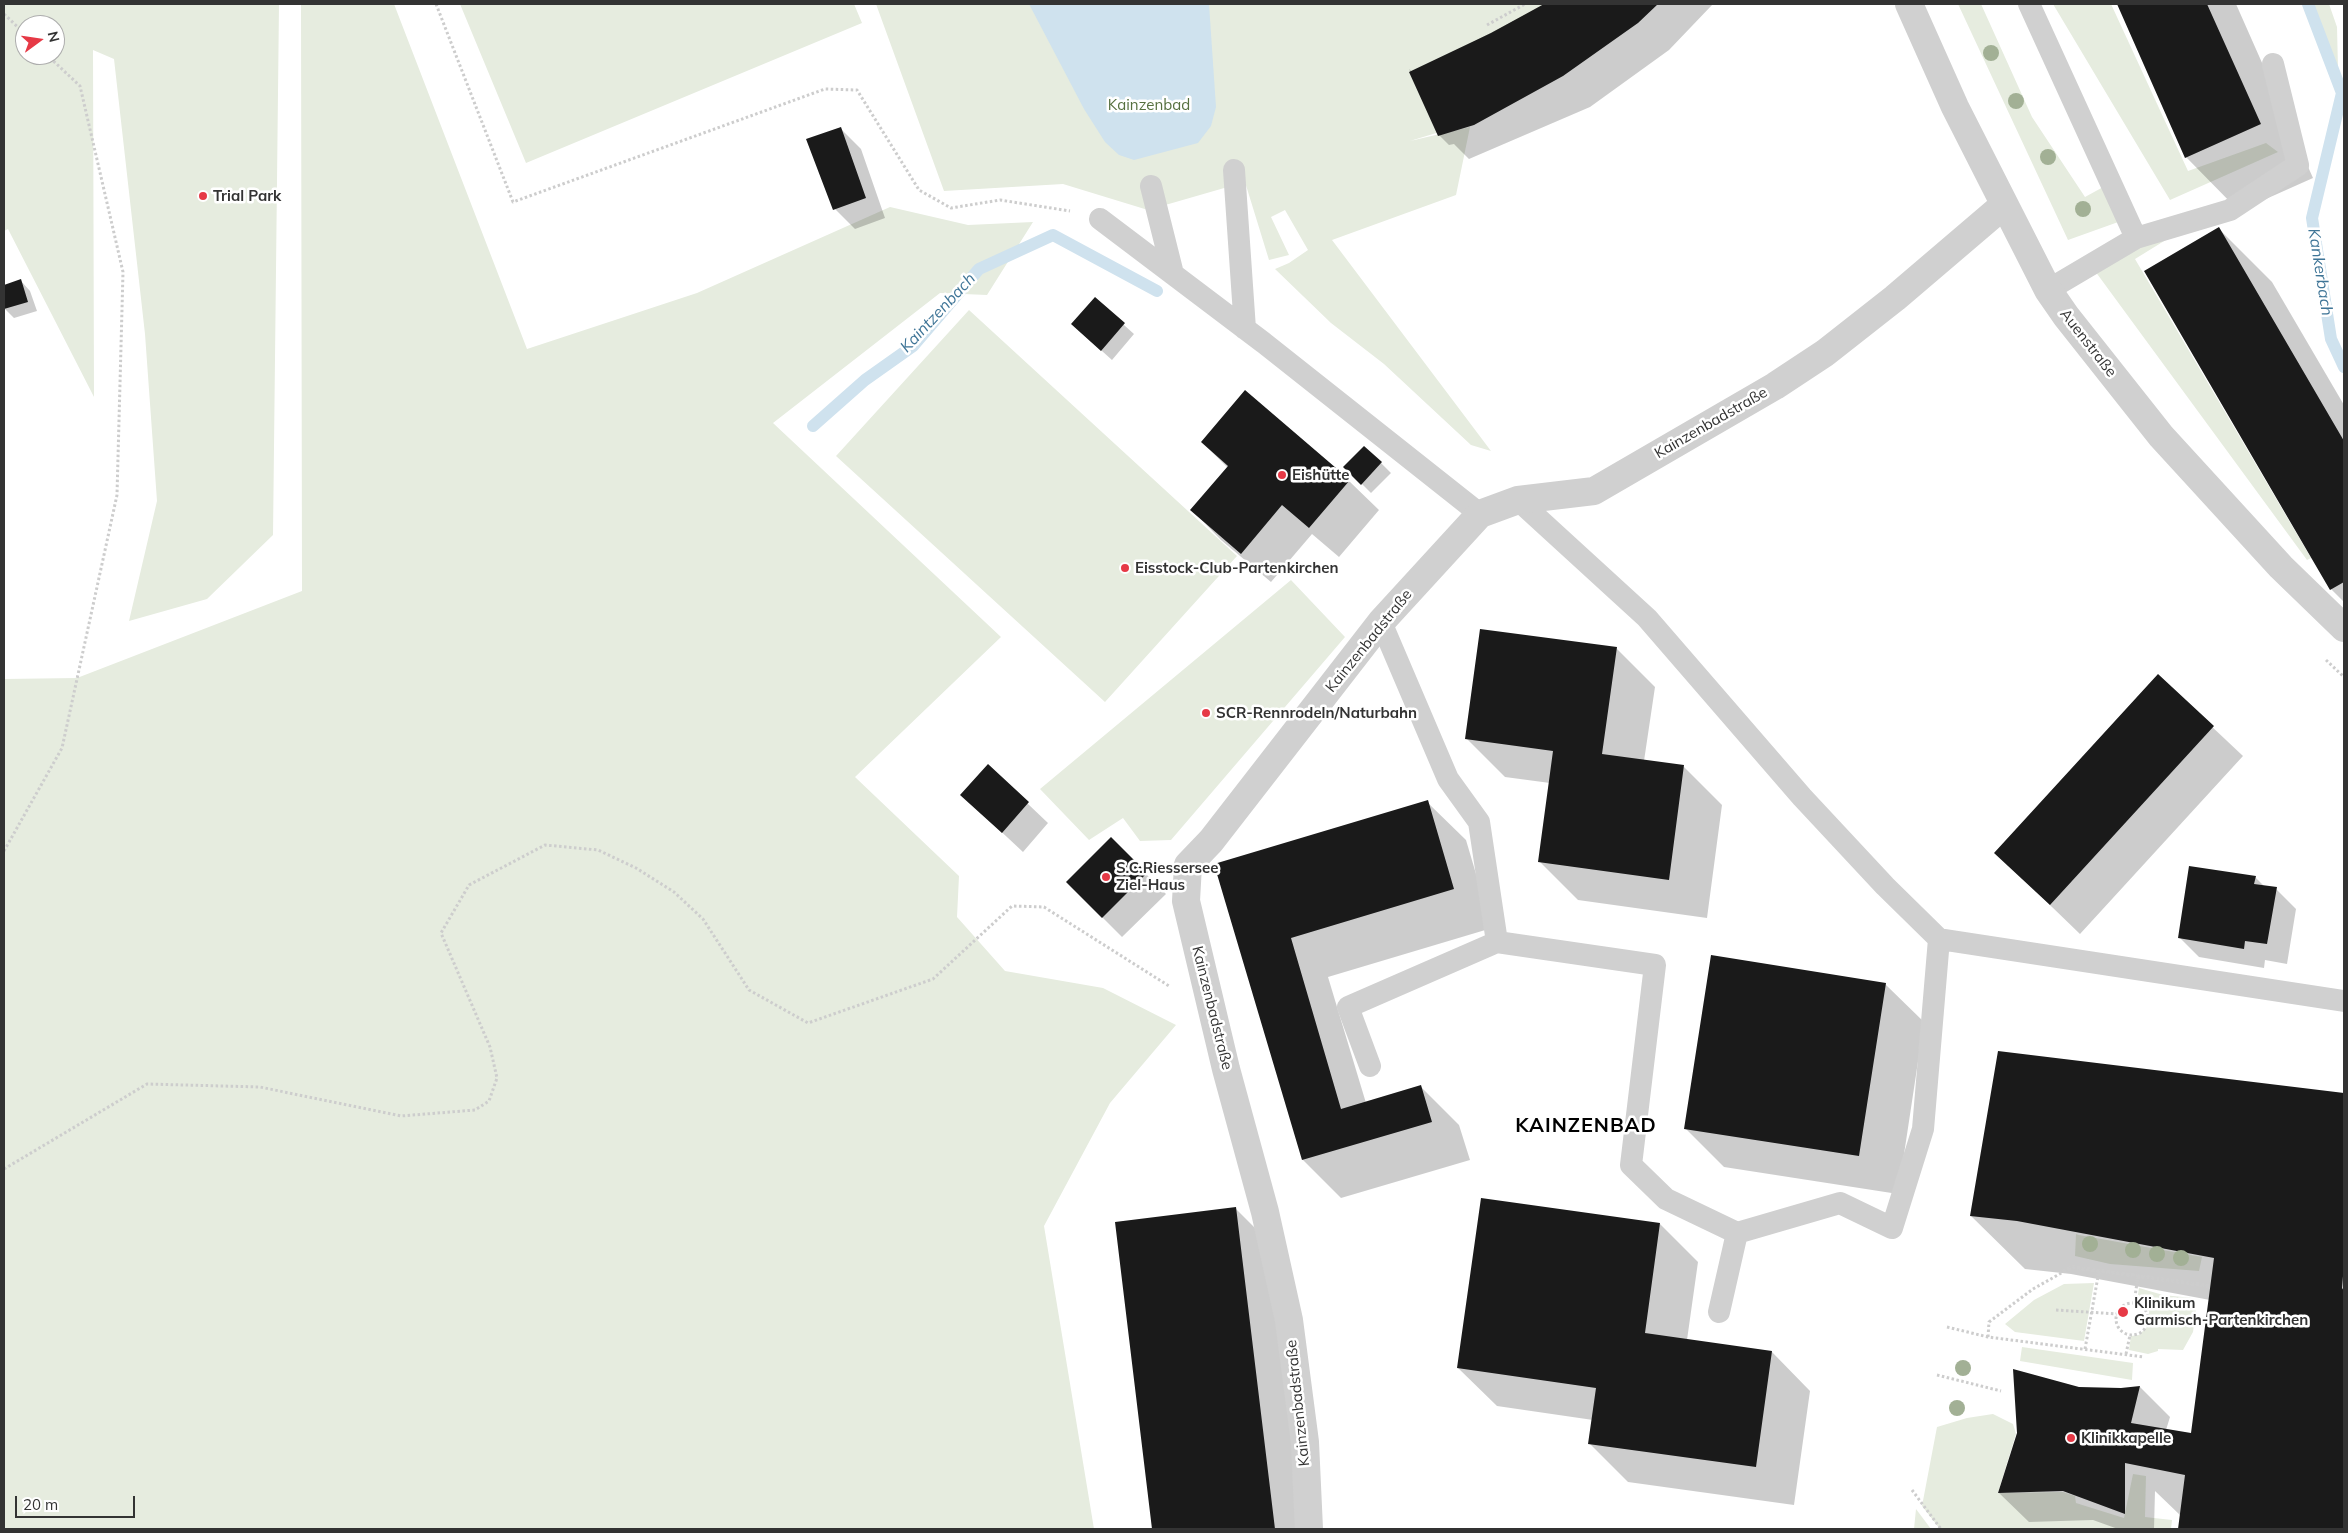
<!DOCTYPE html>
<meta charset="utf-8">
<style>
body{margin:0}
#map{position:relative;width:2348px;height:1533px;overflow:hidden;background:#fff;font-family:Mulish,sans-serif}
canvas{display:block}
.frame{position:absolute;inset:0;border:5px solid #333;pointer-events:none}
.north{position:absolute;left:15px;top:15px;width:50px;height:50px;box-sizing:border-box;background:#fff;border:1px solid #adadad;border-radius:50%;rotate:76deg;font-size:14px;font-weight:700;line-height:20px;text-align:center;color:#333}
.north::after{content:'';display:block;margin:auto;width:18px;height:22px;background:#e63946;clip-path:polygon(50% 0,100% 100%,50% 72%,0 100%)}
.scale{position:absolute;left:15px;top:1496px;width:120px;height:22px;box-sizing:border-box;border:2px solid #333;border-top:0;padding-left:6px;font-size:15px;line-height:18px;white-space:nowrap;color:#333;-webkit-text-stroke:4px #fff;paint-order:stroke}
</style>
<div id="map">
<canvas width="2348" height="1533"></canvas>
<div class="frame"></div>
<div class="north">N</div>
<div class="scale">20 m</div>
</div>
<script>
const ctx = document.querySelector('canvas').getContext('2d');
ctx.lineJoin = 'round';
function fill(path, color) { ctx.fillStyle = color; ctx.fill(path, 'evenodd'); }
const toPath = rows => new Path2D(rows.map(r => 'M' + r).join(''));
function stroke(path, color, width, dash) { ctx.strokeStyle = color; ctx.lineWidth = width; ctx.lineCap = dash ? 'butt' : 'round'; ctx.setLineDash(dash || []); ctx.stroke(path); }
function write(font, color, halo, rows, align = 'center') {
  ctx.font = font + ' Mulish,sans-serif'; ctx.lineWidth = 5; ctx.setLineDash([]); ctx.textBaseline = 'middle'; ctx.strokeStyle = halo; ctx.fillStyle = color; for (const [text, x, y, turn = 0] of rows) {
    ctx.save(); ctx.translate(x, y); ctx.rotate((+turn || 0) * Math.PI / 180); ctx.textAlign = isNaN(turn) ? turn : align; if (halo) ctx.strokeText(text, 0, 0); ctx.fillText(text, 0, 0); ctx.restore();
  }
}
fill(toPath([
 [4,4,279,4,273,535,207,599,129,621,157,501,145,334,114,59,93,50,94,397,8,229,4,231],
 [25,25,55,25,55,55,25,55],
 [301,4,394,4,527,349,697,293,890,207,968,225,1033,222,987,295,940,293,773,423,1001,637,855,777,959,876,957,917,1005,971,1103,988,1176,1025,1110,1103,1044,1226,1094,1529,4,1529,4,679,77,678,302,591],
 [460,4,854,4,862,23,526,163],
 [876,4,1656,4,1640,21,1469,123,1410,141,1470,127,1456,195,1332,240,1491,451,1471,445,1384,364,1331,323,1275,269,1289,263,1308,250,1285,210,1271,217,1289,255,1269,260,1245,182,1148,210,1063,184,944,191],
 [1958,4,1981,4,2032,117,2085,197,2116,180,2135,216,2068,240],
 [2053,4,2111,4,2188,171,2266,143,2278,152,2170,200],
 [2313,4,2329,4,2337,27,2338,69],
 [2182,230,2135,259,2311,558,2307,560,2095,271,2141,246],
 [969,310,1237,556,1105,702,836,456],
 [1291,580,1345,637,1171,840,1140,841,1123,818,1089,840,1040,789],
 [2076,1234,2079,1235,2202,1257,2199,1271,2110,1264,2075,1256],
 [2094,1283,2084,1341,2015,1332,2005,1324,2034,1300,2064,1284],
 [2139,1288,2163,1295,2192,1298,2196,1312,2193,1332,2183,1350,2158,1349,2158,1351,2148,1354,2129,1350,2131,1336,2139,1335,2149,1325,2149,1311,2137,1301],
 [2022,1347,2133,1363,2132,1380,2020,1361],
 [1993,1414,2013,1424,2016,1434,1998,1493,2063,1492,2075,1496,2076,1503,2124,1518,2133,1474,2146,1476,2145,1517,2172,1520,2171,1529,1940,1529,1922,1506,1937,1427,1967,1418],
 [1916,1509,1931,1529,1914,1529]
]), '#e6ecdf');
fill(toPath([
 [1029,4,1209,4,1216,107,1211,126,1198,143,1134,160,1119,155,1105,142,1084,109]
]), '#cfe2ee');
fill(toPath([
 [1546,4,1713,4,1669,50,1590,107,1469,159,1454,144,1449,145,1439,135,1409,69,1414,73],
 [2118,4,2236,4,2313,178,2239,211,2186,157],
 [841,129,861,149,885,218,855,229,835,209],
 [2219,229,2272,282,2344,405,2344,602,2331,589],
 [21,281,30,291,37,311,14,318,4,308,4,286],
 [1095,299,1134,334,1112,360,1083,334],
 [1202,442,1349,481,1379,510,1339,557,1312,534,1271,582,1221,540,1192,510,1228,468],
 [1381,463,1391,473,1371,493,1345,467],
 [1616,648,1655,687,1644,761,1684,767,1722,805,1707,918,1578,900,1539,861,1550,783,1505,777,1467,739],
 [2158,676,2243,756,2080,934,1996,853],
 [988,766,1048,823,1023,852,962,795],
 [1427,802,1466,840,1492,928,1328,977,1366,1103,1420,1086,1459,1125,1470,1160,1341,1198,1303,1160,1215,865],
 [1111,839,1166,894,1122,937,1067,882],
 [2255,877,2265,887,2276,889,2296,909,2287,964,2265,960,2264,968,2199,957,2179,937],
 [1885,984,1924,1022,1898,1194,1724,1167,1685,1128],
 [1999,1052,2344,1095,2344,1529,2180,1529,2181,1516,2155,1491,2154,1529,2118,1529,2093,1520,2029,1522,1999,1493,2079,1388,2121,1389,2140,1387,2170,1417,2166,1430,2192,1435,2210,1300,2071,1274,2025,1269,1971,1216],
 [1235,1208,1274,1247,1309,1529,1153,1529,1116,1223],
 [1660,1224,1698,1262,1687,1340,1772,1352,1810,1391,1794,1505,1628,1482,1589,1443,1593,1420,1497,1406,1458,1368]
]), '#0003');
stroke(toPath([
 [2308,4,2342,93,2312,218,2331,339,2344,367],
 [813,426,865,380,913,346,979,269,1053,235,1157,291]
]), '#cfe2ee', 12);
fill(toPath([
 [1544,4,1658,4,1638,23,1563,76,1474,125,1438,136,1409,72,1491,33],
 [2117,4,2207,4,2261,124,2185,158],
 [841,127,866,198,833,210,806,139],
 [2219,227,2344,441,2344,582,2330,590,2144,271],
 [21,279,28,302,4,309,4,285],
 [1095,297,1125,323,1101,351,1071,324],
 [1245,390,1350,480,1309,528,1282,505,1241,554,1190,510,1228,466,1201,442],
 [1364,446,1382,462,1361,485,1343,467],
 [1480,629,1617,647,1602,754,1684,765,1669,880,1538,862,1553,751,1465,739],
 [2158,674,2214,726,2050,905,1994,853],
 [988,764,1029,802,1002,833,960,795],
 [1428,800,1454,889,1291,938,1341,1109,1421,1085,1432,1122,1302,1160,1214,864],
 [1111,837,1147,873,1102,918,1066,882],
 [2189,866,2256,876,2254,884,2277,887,2267,944,2245,941,2244,949,2178,938],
 [1711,955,1886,983,1859,1156,1684,1129],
 [1998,1051,2344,1093,2344,1264,2342,1288,2344,1291,2344,1529,2178,1529,2185,1475,2125,1463,2125,1514,2063,1491,1998,1493,2017,1433,2013,1369,2079,1387,2121,1388,2140,1386,2131,1423,2191,1433,2214,1258,2017,1221,1970,1216],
 [1481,1198,1660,1223,1645,1333,1772,1351,1756,1467,1588,1444,1596,1388,1457,1368],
 [1236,1207,1275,1529,1152,1529,1115,1222]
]), '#1a1a1a');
stroke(toPath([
 [436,4,513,202,825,89,857,90,919,190,951,208,1000,200,1070,211],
 [4,14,25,34],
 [1487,25,1525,4],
 [2326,660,2344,677],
 [4,851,62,748,117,495,123,272,80,86,47,55],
 [4,1169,147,1084,260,1087,401,1116,475,1110,489,1101,497,1078,490,1047,441,933,469,885,545,845,598,850,636,868,674,892,703,919,749,990,808,1023,933,979,1012,906,1044,907,1169,986],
 '2116 1319a16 16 0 1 1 32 0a16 16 0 1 1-32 0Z',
 [2134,1303,2138,1276],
 [2056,1310,2117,1314],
 [1947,1327,1988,1337,2144,1357],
 [1988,1337,1989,1322,2033,1289,2072,1267,2210,1286],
 [2085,1349,2099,1271],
 [2126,1354,2130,1335],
 [1937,1375,2001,1391],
 [1912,1490,1941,1529]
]), '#cdcdcd', 3, [2.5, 2.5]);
stroke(toPath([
 [2029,4,2136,238],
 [1234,170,1245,329],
 [1151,186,1173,274],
 [1100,219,1264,343,1480,514],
 [2048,290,2136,238,2230,210,2298,165,2273,64],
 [1518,500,1647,618,1802,797,1885,886,1939,939,2344,1001],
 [1381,622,1448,779,1479,822,1497,942,1655,965,1631,1165,1666,1199,1737,1233,1840,1203,1892,1228,1923,1129,1939,939],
 [1370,1066,1348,1007,1497,942],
 [1719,1312,1737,1233]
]), '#d0d0d0', 22);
stroke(toPath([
 [1909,4,1955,107,2048,290,2066,316,2161,436,2281,567,2344,628],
 [1309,1529,1305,1442,1289,1320,1265,1212,1226,1069,1186,901,1188,865,1211,841,1381,622,1480,514,1518,500,1594,491,1775,386,1825,353,1895,298,2004,205]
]), '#d0d0d0', 28);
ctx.fillStyle = '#a2b095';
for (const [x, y] of [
 [1991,53],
 [2016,101],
 [2048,157],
 [2083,209],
 [2090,1244],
 [2133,1250],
 [2157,1254],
 [2181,1258],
 [1963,1368],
 [1957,1408]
]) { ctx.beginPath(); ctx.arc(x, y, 8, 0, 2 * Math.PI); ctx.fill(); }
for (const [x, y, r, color] of [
 [203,196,5,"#e63946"],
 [1282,475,5,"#e63946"],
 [1125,568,5,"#e63946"],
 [1206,713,5,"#e63946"],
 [1106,877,5,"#e63946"],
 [2123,1312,6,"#e63946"],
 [2071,1438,5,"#e63946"]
]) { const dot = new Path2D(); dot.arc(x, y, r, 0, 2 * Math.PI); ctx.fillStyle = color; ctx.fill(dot); stroke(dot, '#fff', 2); }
write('15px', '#56703f', '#fff', [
 ["Kainzenbad",1149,105]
]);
write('bold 15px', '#333', '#fff', [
 ["Trial Park",213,196],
 ["Eishütte",1292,475],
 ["Eisstock-Club-Partenkirchen",1135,568],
 ["SCR-Rennrodeln/Naturbahn",1216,713],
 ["S.C.Riessersee",1116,868],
 ["Ziel-Haus",1116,885],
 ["Klinikum",2134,1303],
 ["Garmisch-Partenkirchen",2134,1320],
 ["Klinikkapelle",2081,1438]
], 'left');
write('15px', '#333', '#fff', [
 ["Auenstraße",2088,343,52],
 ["Kainzenbadstraße",1711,423,-30],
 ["Kainzenbadstraße",1369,641,-51],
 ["Kainzenbadstraße",1212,1008,76],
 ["Kainzenbadstraße",1298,1403,-96]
]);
write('italic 16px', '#3f7597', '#fff', [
 ["Kankerbach",2320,272,81],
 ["Kaintzenbach",938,313,-47]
]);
ctx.letterSpacing = '1px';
write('bold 20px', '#000', '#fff', [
 ["KAINZENBAD",1586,1126]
]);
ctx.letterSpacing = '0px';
</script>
